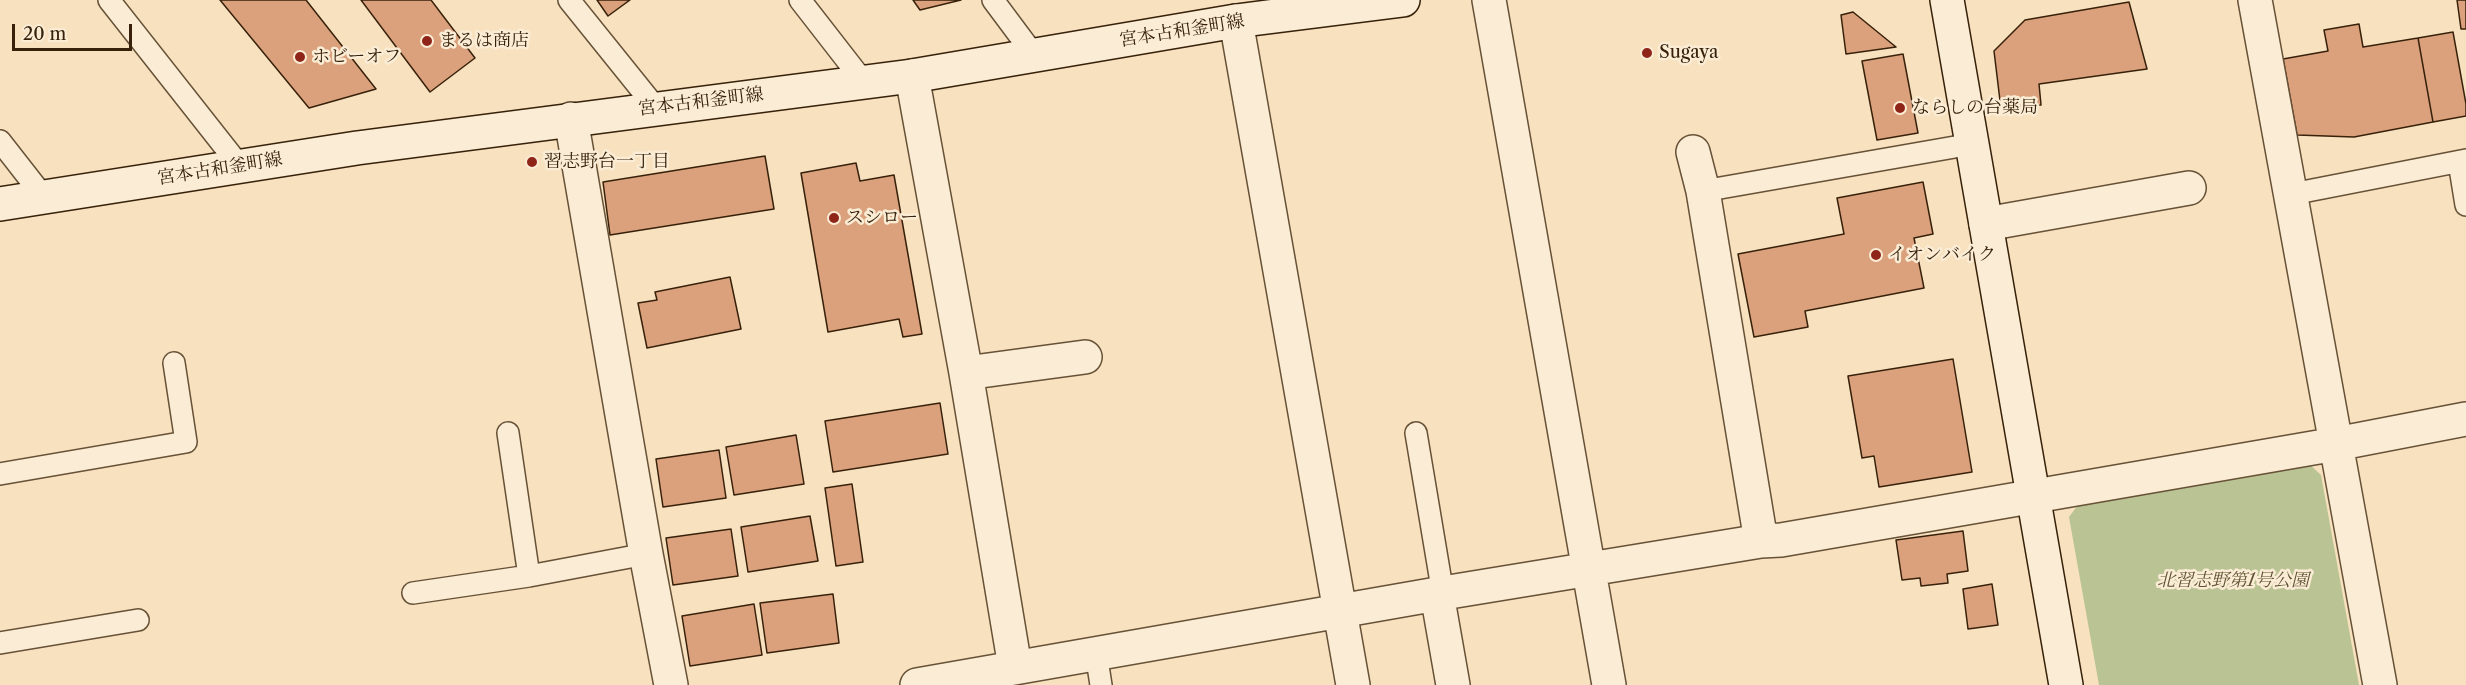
<!DOCTYPE html>
<meta charset="utf-8">
<style>
body{margin:0}
#map{position:relative;width:2466px;height:685px;overflow:hidden;background:#f7e1be;font-family:"Libre Caslon Text",serif}
canvas{display:block}
.scale{position:absolute;left:12px;top:24px;width:120px;height:27px;box-sizing:border-box;border:3px solid #37210a;border-top:0;padding-left:8px;font-size:18px;line-height:21px;white-space:nowrap;color:#37210a;-webkit-text-stroke:4px #faecd5;paint-order:stroke}
</style>
<div id="map">
<canvas width="2466" height="685"></canvas>
<div class="scale">20 m</div>
</div>
<script>
const ctx = document.querySelector('canvas').getContext('2d');
ctx.lineJoin = 'round';
function fill(path, color) { ctx.fillStyle = color; ctx.fill(path, 'evenodd'); }
const toPath = rows => new Path2D(rows.map(r => 'M' + r).join(''));
function stroke(path, color, width, dash) { ctx.strokeStyle = color; ctx.lineWidth = width; ctx.lineCap = dash ? 'butt' : 'round'; ctx.setLineDash(dash || []); ctx.stroke(path); }
function write(font, color, halo, rows, align = 'center') {
  ctx.font = font + ' "Libre Caslon Text","Noto Serif JP",serif'; ctx.lineWidth = 5; ctx.setLineDash([]); ctx.textBaseline = 'middle'; ctx.strokeStyle = halo; ctx.fillStyle = color; for (const [text, x, y, turn = 0] of rows) {
    ctx.save(); ctx.translate(x, y); ctx.rotate((+turn || 0) * Math.PI / 180); ctx.textAlign = isNaN(turn) ? turn : align; if (halo) ctx.strokeText(text, 0, 0); ctx.fillText(text, 0, 0); ctx.restore();
  }
}
fill(toPath([
 [2307,462,2321,475,2359,685,2099,685,2069,517,2078,505]
]), '#bac393');
const building = toPath([
 [220,0,306,0,376,89,309,108,220,0],
 [361,0,431,0,475,58,430,92,361,0],
 [597,0,630,0,608,16,597,0],
 [913,0,961,0,920,10,913,0],
 [2457,0,2466,0,2466,29,2461,29,2457,0],
 [2129,2,2147,69,2039,84,2041,105,2001,109,1994,51,2025,20,2129,2],
 [1853,12,1896,47,1846,54,1841,15,1853,12],
 [2359,24,2363,47,2418,38,2433,122,2354,137,2297,135,2283,59,2328,51,2324,30,2359,24],
 [2453,32,2466,104,2466,116,2433,122,2418,38,2453,32],
 [1903,54,1918,133,1877,140,1862,61,1903,54],
 [765,156,774,209,610,235,603,182,765,156],
 [856,163,860,181,894,175,922,334,903,337,899,319,828,332,801,173,856,163],
 [1923,182,1933,234,1914,238,1924,288,1805,311,1808,327,1754,337,1738,254,1844,234,1837,198,1923,182],
 [730,277,741,329,647,348,638,303,657,300,655,292,730,277],
 [1953,359,1972,472,1879,487,1874,456,1862,458,1848,376,1953,359],
 [940,403,948,454,833,472,825,421,940,403],
 [796,435,804,484,734,495,726,447,796,435],
 [719,450,726,498,663,507,656,459,719,450],
 [852,484,863,562,836,566,825,488,852,484],
 [810,516,818,561,748,572,741,527,810,516],
 [731,529,738,576,673,585,666,538,731,529],
 [1963,531,1968,571,1947,574,1948,583,1921,586,1920,578,1902,580,1896,540,1963,531],
 [1992,584,1998,625,1968,629,1963,589,1992,584],
 [833,594,839,643,767,653,760,603,833,594],
 [754,604,762,655,690,666,682,616,754,604]
]);
fill(building, '#dba17d');
stroke(building, '#37210a', 1.5);
const lane = toPath([
 [109,0,239,165],
 [569,0,656,108],
 [800,0,863,81],
 [993,0,1034,55],
 [0,141,43,196],
 [2459,162,2466,205],
 [1703,191,1972,144],
 [2292,194,2466,160],
 [508,433,529,576],
 [1416,433,1443,594],
 [0,474,186,442,174,363],
 [413,593,529,576,646,554],
 [0,643,138,620],
 [1096,653,1101,685]
]);
const street = toPath([
 [1489,0,1609,685],
 [2255,0,2380,685],
 [1236,21,1353,685],
 [912,76,966,373,1015,667],
 [571,119,646,554,671,685],
 [1693,152,1703,191,1761,541],
 [1986,224,2189,188],
 [966,373,1085,357],
 [1437,594,1453,685],
 [917,685,1437,594,1761,541,1781,540,2336,444,2466,419]
]);
const secondary = toPath([
 [1947,0,2066,685],
 [0,204,357,148,912,76,1236,21,1403,0]
]);
stroke(lane, '#675137', 24);
stroke(street, '#675137', 36);
stroke(secondary, '#37210a', 36);
stroke(lane, '#faecd5', 21);
stroke(street, '#faecd5', 33);
stroke(secondary, '#faecd5', 33);
for (const [x, y, r, color] of [
 [427,41,6,"#8f2418"],
 [1647,53,6,"#8f2418"],
 [300,57,6,"#8f2418"],
 [1900,108,6,"#8f2418"],
 [532,162,6,"#8f2418"],
 [834,218,6,"#8f2418"],
 [1876,255,6,"#8f2418"]
]) { const dot = new Path2D(); dot.arc(x, y, r, 0, 2 * Math.PI); ctx.fillStyle = color; ctx.fill(dot); stroke(dot, '#faecd5', 2); }
write('18px', '#37210a', '#faecd5', [
 ["宮本古和釜町線",1182,31,-9],
 ["宮本古和釜町線",701,102,-7],
 ["宮本古和釜町線",220,169,-9]
]);
write('18px', '#37210a', '#faecd5', [
 ["まるは商店",439,41],
 ["Sugaya",1659,53],
 ["ホビーオフ",312,57],
 ["ならしの台薬局",1912,108],
 ["習志野台一丁目",544,162],
 ["スシロー",846,218],
 ["イオンバイク",1888,255]
], 'left');
write('italic 18px', '#5e5233', '#faecd5', [
 ["北習志野第1号公園",2233,581]
]);
</script>
